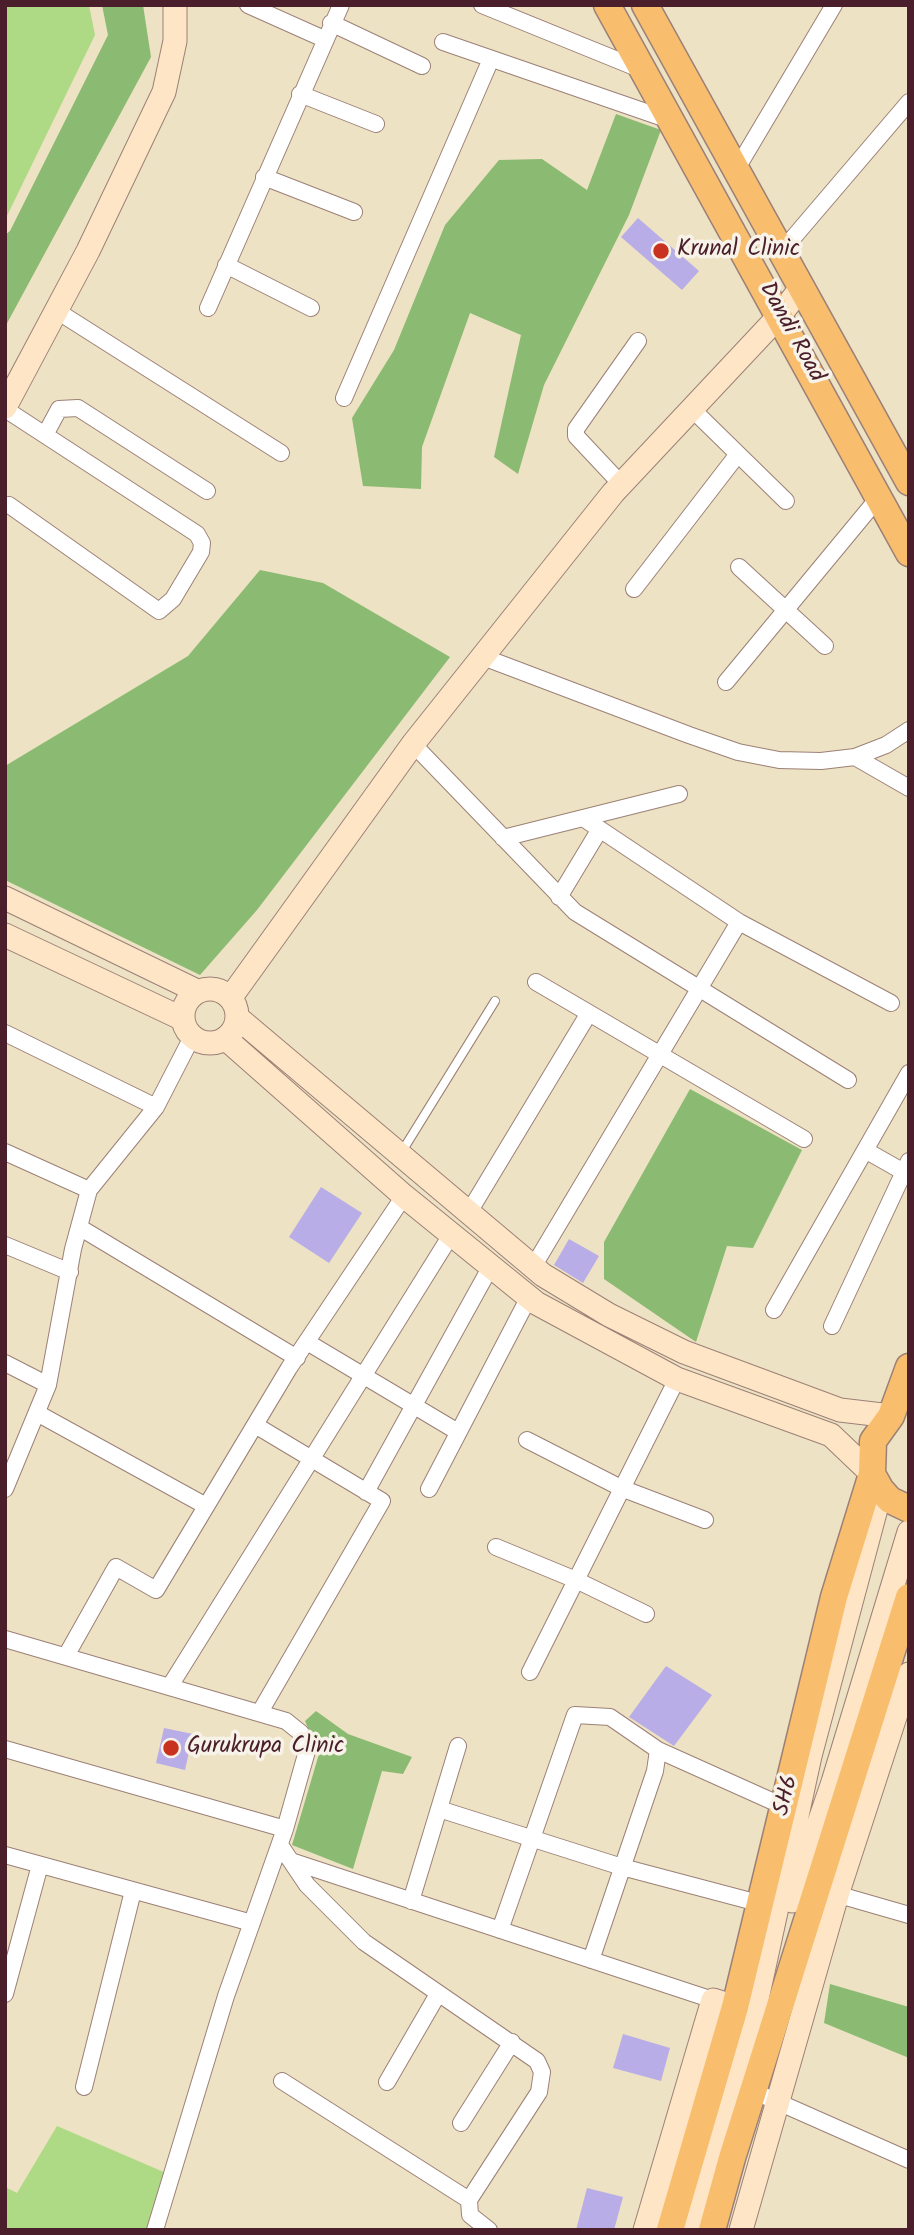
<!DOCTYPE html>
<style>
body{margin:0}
#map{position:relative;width:914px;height:2235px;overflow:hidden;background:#ede2c3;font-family:Kalam,sans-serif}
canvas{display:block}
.frame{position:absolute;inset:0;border:7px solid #4a1f2b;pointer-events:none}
</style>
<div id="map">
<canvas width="914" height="2235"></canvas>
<div class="frame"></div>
</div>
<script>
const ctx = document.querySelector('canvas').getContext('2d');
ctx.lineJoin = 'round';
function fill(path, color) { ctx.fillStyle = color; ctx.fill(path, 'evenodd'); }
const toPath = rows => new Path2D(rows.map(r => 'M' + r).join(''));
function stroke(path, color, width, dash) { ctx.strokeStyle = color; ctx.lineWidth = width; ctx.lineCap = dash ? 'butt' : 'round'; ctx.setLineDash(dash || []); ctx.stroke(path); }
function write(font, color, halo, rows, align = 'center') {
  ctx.font = font + ' Kalam,sans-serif'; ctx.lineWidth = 7; ctx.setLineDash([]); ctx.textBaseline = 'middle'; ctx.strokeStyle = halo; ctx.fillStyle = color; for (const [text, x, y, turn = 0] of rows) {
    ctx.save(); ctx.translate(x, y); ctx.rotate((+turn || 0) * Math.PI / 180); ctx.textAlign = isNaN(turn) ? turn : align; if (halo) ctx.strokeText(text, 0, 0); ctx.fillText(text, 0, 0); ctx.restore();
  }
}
fill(toPath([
 [5,5,89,5,95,35,5,220],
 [57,2126,166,2173,148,2230,5,2230,5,2187,17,2193]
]), '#afda85');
fill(toPath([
 [102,5,143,5,151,57,5,327,5,235,10,231,108,35],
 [616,114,661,130,629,215,544,385,518,474,494,457,521,335,470,313,422,447,421,489,363,486,352,418,394,350,445,225,499,160,542,159,587,190],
 [260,570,323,583,450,657,257,910,200,975,5,880,5,766,188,656],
 [690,1089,802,1150,753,1248,727,1246,696,1342,604,1279,604,1242],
 [316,1711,348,1734,412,1757,403,1774,382,1771,353,1869,292,1845,319,1754,305,1721],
 [830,1984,909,2007,909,2058,824,2023]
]), '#8bba72');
fill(toPath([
 [638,218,699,271,682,290,621,237],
 [321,1187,362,1213,329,1263,289,1237],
 [569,1239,599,1256,583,1283,554,1265],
 [666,1666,712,1695,674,1746,629,1717],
 [164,1728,193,1734,185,1770,156,1763],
 [623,2034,670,2048,661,2081,613,2068],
 [587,2188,623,2197,614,2230,576,2230]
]), '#b9ade7');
const lane = toPath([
 [401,1153,495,1001]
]);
const street = toPath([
 [248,5,324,39],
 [482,5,642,70],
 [331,23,422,66],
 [443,42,672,121],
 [300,94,376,124],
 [736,170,834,5],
 [264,177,354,212],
 [781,252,909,102],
 [226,265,311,308],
 [208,308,341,5],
 [57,311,281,453],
 [344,398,491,59],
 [5,409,197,534,202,543,201,552,173,599,159,611,9,505],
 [692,409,786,501],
 [45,435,59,409,78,408,207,491],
 [621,484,576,436,576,429,638,341],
 [739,567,825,646],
 [634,589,738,454],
 [483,657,689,735,738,752,779,760,821,761,855,757,886,745,909,730],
 [726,682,879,497],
 [413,744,575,912,848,1080],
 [855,757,909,788],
 [583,818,739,922,891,1003],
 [503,838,679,794],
 [559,897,600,829],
 [536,982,804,1139],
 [5,1033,156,1107],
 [865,1150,909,1175],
 [5,1152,89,1190],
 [469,1212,589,1013],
 [79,1227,297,1358],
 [5,1245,70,1272],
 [533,1267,739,922],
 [774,1310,909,1073],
 [832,1326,909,1161],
 [307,1342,458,1432],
 [5,1363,48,1385],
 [37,1413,206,1506],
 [255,1425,382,1501,260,1712],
 [527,1440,621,1488,705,1520],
 [5,1489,48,1385,73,1249,89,1190,156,1107,192,1037],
 [429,1489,529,1297],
 [366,1492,491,1266],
 [496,1547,576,1580,646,1614],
 [5,1639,286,1721,301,1733,307,1751,285,1829,226,1996,155,2230],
 [66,1656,116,1567,156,1590,289,1368,404,1196],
 [530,1672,677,1379],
 [170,1686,451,1235],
 [5,1749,285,1829],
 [439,1809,622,1867,762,1904],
 [280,1845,307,1885,364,1942,537,2061,542,2072,539,2092,469,2200,470,2215,489,2230],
 [5,1855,252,1923],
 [291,1861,713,2000],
 [829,1892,909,1915],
 [411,1901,458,1746],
 [500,1930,575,1715,610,1717,658,1750,785,1807],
 [591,1960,655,1771,658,1750],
 [5,1994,40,1865],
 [282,2081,469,2200],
 [387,2082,438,1994],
 [84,2087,133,1891],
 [753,2091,909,2160],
 [461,2123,512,2042]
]);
const secondary = toPath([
 [5,407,88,251,164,92,175,41,175,5],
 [5,898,197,991],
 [5,935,183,1019],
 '183 1016a27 27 0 1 1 54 0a27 27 0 1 1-54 0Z',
 [231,997,413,744,613,493,780,315,801,288],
 [238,1018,543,1275,609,1315,684,1352,840,1410,891,1416],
 [226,1039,404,1196,536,1303,677,1379,831,1435,872,1474],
 [792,1901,833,1782,909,1532],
 [645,2230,713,2000,735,2007],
 [693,2230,757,1999,810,1756,881,1490],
 [741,2230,837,1895,909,1674]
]);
const primary = toPath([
 [607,5,909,553],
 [645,5,909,482],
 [872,1474,881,1490,890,1500,909,1509],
 [670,2230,735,2007,834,1597,872,1474,873,1441,891,1416,909,1367],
 [712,2230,732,2158,909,1597]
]);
stroke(lane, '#9c8077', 10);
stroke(street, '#9c8077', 18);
stroke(secondary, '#9c8077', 25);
stroke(primary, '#9c8077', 29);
stroke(lane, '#fff', 8);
stroke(street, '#fff', 16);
stroke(secondary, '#fde5c5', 23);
stroke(primary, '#f9be6d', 26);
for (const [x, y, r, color] of [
 [661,251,9,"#c8321e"],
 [171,1748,9,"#c8321e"]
]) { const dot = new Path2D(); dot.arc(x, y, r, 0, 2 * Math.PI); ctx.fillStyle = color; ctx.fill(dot); stroke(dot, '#f7f3e8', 2.5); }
write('23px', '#4a1f2b', '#f7f3e8', [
 ["Krunal Clinic",677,251],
 ["Gurukrupa Clinic",187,1748]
], 'left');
write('23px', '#4a1f2b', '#f7f3e8', [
 ["Dandi Road",790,333,61],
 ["SH6",788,1796,-76]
]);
</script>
